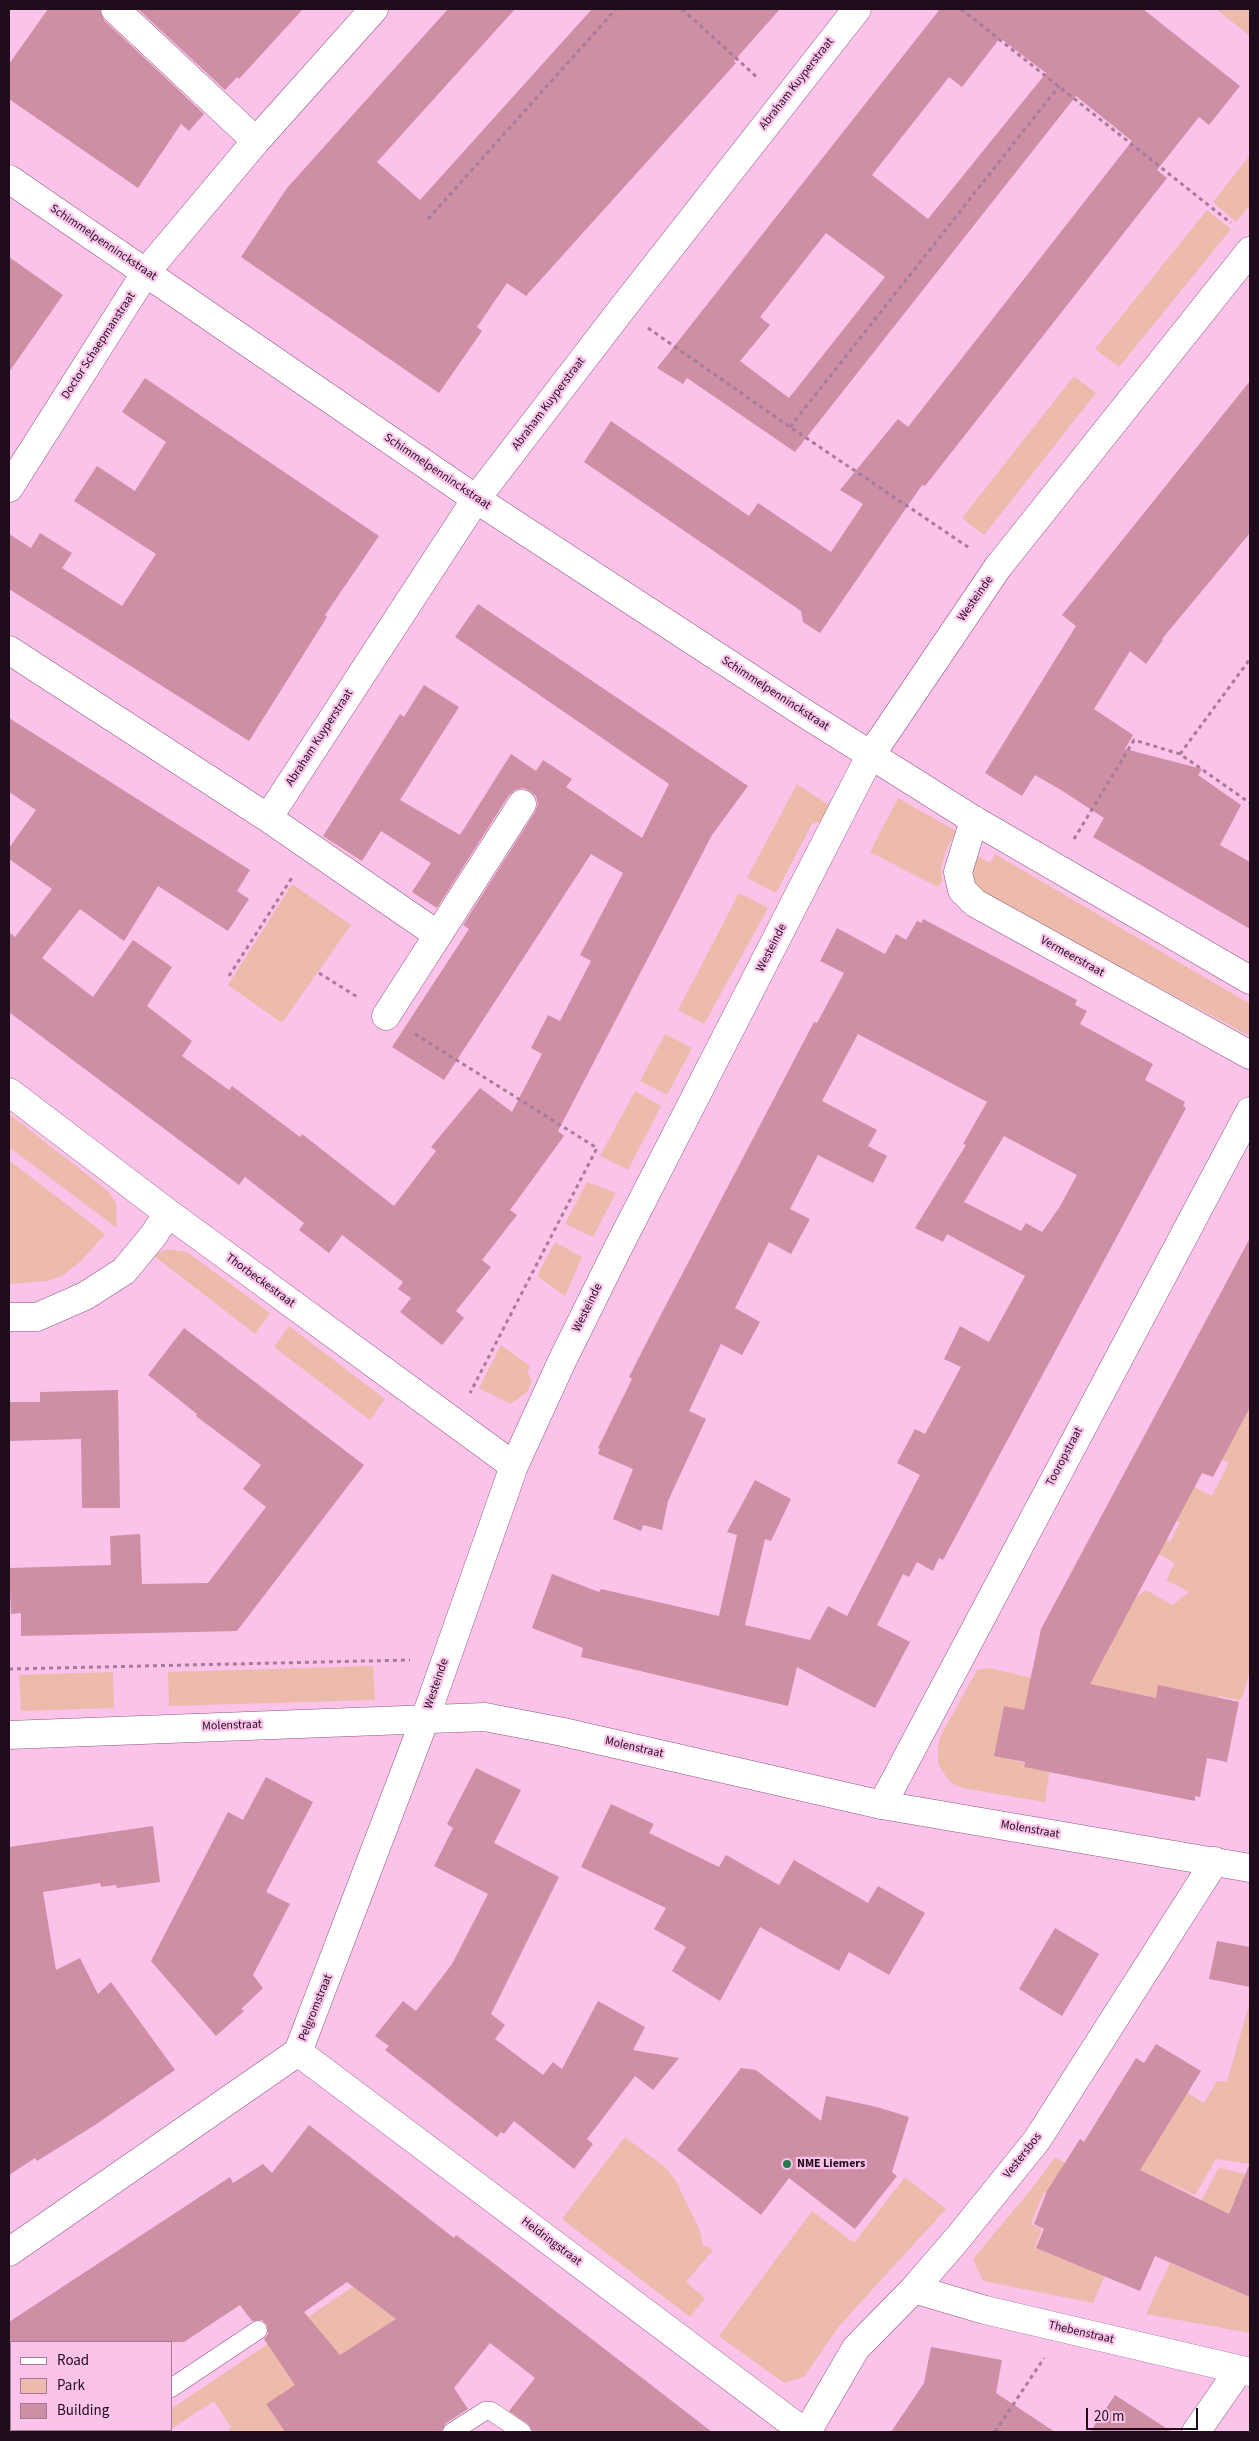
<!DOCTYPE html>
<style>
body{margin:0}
#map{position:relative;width:1259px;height:2441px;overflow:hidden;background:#fbc2ea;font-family:"Source Sans 3",sans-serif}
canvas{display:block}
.frame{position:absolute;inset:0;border:10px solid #1f0c1a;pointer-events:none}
.legend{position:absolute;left:10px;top:2341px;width:162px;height:90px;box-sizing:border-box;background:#fbc2ea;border:1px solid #a37997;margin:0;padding:6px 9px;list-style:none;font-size:15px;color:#1f0c1a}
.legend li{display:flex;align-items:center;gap:10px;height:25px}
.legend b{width:25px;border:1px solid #a37997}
.scale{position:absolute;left:1086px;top:2408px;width:112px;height:22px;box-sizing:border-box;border:2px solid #1f0c1a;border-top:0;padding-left:6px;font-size:15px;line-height:18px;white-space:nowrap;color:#1f0c1a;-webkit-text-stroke:4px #fbc2ea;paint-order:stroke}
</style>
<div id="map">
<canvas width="1259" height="2441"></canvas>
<div class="frame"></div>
<ul class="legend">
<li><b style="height:6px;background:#fff"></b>Road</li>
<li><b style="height:14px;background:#edbbac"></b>Park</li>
<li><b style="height:14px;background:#ce8ea4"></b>Building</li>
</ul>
<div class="scale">20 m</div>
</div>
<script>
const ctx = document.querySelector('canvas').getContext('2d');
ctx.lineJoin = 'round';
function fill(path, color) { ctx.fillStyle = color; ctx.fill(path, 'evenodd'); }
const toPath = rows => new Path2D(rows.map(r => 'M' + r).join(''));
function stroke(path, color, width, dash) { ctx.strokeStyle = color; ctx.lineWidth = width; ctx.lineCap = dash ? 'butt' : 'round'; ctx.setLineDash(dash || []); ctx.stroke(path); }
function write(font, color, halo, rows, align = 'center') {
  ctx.font = font + ' "Source Sans 3",sans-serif'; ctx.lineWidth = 4.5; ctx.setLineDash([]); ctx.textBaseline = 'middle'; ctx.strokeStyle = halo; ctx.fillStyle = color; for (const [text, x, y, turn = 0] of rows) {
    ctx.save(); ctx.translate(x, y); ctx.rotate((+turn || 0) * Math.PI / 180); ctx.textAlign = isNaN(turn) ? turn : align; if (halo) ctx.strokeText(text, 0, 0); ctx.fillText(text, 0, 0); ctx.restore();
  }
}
fill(toPath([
 [1216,9,1250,9,1250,36],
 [1250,155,1250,205,1236,222,1213,202],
 [1207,210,1231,229,1119,367,1095,349],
 [1074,376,1096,393,984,535,962,518],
 [797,784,830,806,825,820,812,824,776,893,747,878],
 [898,798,956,831,946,850,941,869,942,881,938,887,870,852],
 [973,853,990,863,995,854,1250,1004,1250,1036,980,892,969,879],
 [292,884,351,925,282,1023,228,985],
 [739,893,768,908,704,1024,678,1010],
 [665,1034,692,1048,667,1095,640,1081],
 [635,1091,661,1106,628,1170,600,1156],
 [9,1114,108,1191,116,1203,117,1228,9,1147],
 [10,1161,105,1234,81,1261,62,1276,47,1281,9,1284],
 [587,1182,616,1193,593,1237,565,1224],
 [555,1242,582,1257,565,1296,537,1276],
 [168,1249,187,1252,270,1313,255,1334,153,1255],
 [289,1326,385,1399,370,1420,274,1347],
 [501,1345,530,1366,527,1371,532,1381,527,1392,511,1404,479,1388],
 [1244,1387,1250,1390,1250,1670,1242,1698,1239,1700,1219,1696,1206,1757,1094,1736,1022,1710,1004,1706,998,1737,1015,1740,1012,1760,1024,1763,1024,1767,1045,1771,1050,1768,1045,1802,962,1788,949,1781,938,1764,938,1746,941,1735,977,1670,989,1668,1067,1686,1113,1615,1146,1590,1172,1605,1189,1592,1166,1580,1175,1563,1143,1546,1145,1529,1170,1542,1180,1523,1156,1510,1177,1478,1212,1496,1229,1463,1194,1445],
 [373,1666,375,1700,169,1706,168,1672],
 [113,1672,114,1708,21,1711,19,1675],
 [1250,2001,1250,2164,1216,2159,1195,2195,1148,2174,1046,2194,1044,2192,1031,2224,1042,2229,1033,2252,1036,2248,1105,2276,1093,2303,983,2281,973,2259,1033,2187,1055,2157,1065,2163,1146,2133,1158,2141,1168,2125,1175,2085,1204,2103,1217,2081,1227,2082],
 [625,2137,666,2168,676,2181,700,2231,703,2246,708,2246,713,2250,686,2282,705,2298,690,2317,562,2219],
 [1219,2168,1250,2175,1250,2197,1244,2208,1233,2203,1223,2228,1180,2239],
 [905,2177,946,2209,839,2326,804,2377,784,2383,719,2336,812,2211,854,2243],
 [1170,2263,1250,2297,1250,2333,1146,2314],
 [354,2286,453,2364,266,2404,285,2432,230,2432,228,2429,231,2427,214,2401,171,2429,171,2409]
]), '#edbbac');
fill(toPath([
 [48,9,100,9,104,20,204,114,189,131,181,124,138,188,9,99,9,64],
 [138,9,303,9,239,79,237,77,225,90],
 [448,9,515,9,377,162,420,200,592,9,780,9,734,61,736,63,526,296,507,283,477,327,482,331,439,393,241,257,287,188],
 [940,9,1143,9,1240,86,1209,125,1199,117,1157,170,1167,178,925,486,922,485,820,633,803,622,801,611,584,462,611,421,749,516,758,503,831,552,863,504,840,490,898,419,908,427,1132,141,1076,96,795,452,687,378,683,384,657,368],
 [1000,38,1046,73,928,219,872,175,949,77,962,87],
 [826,233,885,277,789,398,740,361,770,325,760,317],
 [9,257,63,295,9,372],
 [145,378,379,536,325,615,327,617,249,741,9,589,9,534,31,548,40,533,72,553,62,568,122,606,156,554,74,501,97,466,135,491,166,442,122,412],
 [1250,381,1250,533,1162,639,1163,640,1146,664,1130,651,1094,709,1133,735,1125,749,1202,769,1198,775,1241,805,1220,845,1250,862,1250,929,1093,837,1104,818,1061,790,1035,775,1022,796,985,773,1076,626,1062,615],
 [478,604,748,786,712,835,558,1131,564,1136,510,1210,517,1215,482,1260,491,1267,456,1311,464,1318,442,1345,400,1312,411,1298,398,1289,403,1282,342,1235,329,1253,299,1230,304,1223,245,1177,239,1185,9,1012,9,932,15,937,52,889,9,859,9,848,36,810,9,792,9,718,250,870,237,891,249,899,228,931,158,886,124,941,80,909,42,958,93,997,133,940,172,967,147,1006,192,1041,182,1056,229,1090,232,1086,300,1137,302,1134,394,1206,436,1151,431,1147,480,1088,512,1112,542,1054,531,1048,548,1015,560,1021,591,961,580,955,623,873,591,854,444,1080,392,1047,469,929,463,925,535,812,538,804,536,796,530,791,523,788,515,790,509,795,437,908,412,892,431,863,381,831,362,861,323,836,400,714,404,717,424,685,459,707,400,800,460,835,511,754,536,771,543,760,572,779,566,787,642,838,669,784,455,637],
 [923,919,1077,1000,1075,1005,1087,1011,1080,1024,1153,1064,1145,1080,1185,1102,1183,1106,1186,1108,943,1560,939,1558,933,1571,917,1562,909,1577,903,1574,877,1625,910,1642,875,1708,797,1667,788,1706,581,1657,583,1648,532,1628,552,1574,599,1592,601,1589,719,1616,737,1535,727,1532,755,1480,791,1499,771,1541,765,1539,745,1625,810,1640,828,1606,847,1616,920,1475,897,1463,915,1429,925,1434,961,1367,944,1359,960,1326,989,1342,1025,1276,947,1234,943,1242,915,1228,966,1145,963,1144,987,1102,858,1034,822,1101,877,1130,868,1146,887,1156,873,1183,818,1155,790,1209,810,1219,791,1254,769,1242,735,1308,760,1322,742,1355,721,1344,689,1411,706,1419,668,1501,662,1530,643,1525,641,1531,613,1519,633,1469,598,1454,600,1449,598,1448,632,1379,629,1377,656,1324,814,1022,817,1023,844,973,820,961,828,946,837,928,885,954,896,934,906,940,917,921,922,923],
 [1004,1136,1077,1175,1059,1208,1042,1232,1026,1223,1021,1231,964,1202],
 [1250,1238,1250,1407,1213,1477,1202,1473,1090,1684,1156,1698,1158,1685,1239,1702,1227,1762,1207,1758,1200,1797,1195,1796,1195,1801,1024,1767,1025,1762,994,1756,1004,1706,1024,1710,1041,1629],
 [184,1328,364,1465,237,1631,21,1636,21,1613,11,1614,9,1568,111,1565,110,1536,140,1534,142,1584,208,1583,266,1507,243,1489,261,1465,196,1416,197,1414,148,1375],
 [118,1390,120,1508,82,1508,81,1439,9,1441,9,1402,40,1402,40,1392],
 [476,1768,521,1790,494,1843,559,1877,491,2014,505,2025,495,2039,543,2075,553,2062,562,2069,598,2001,645,2027,633,2050,679,2058,653,2090,635,2076,587,2139,593,2144,574,2169,514,2121,504,2134,501,2132,497,2137,385,2050,389,2046,375,2036,403,2001,416,2011,452,1964,488,1894,434,1866,453,1828,447,1824],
 [266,1777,313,1802,266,1892,290,1904,253,1975,263,1988,241,2009,244,2011,216,2036,151,1961,228,1812,243,1820],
 [611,1804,654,1824,649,1833,719,1867,726,1855,779,1885,794,1860,868,1903,878,1886,925,1913,889,1975,849,1952,839,1971,760,1927,720,2001,672,1971,686,1947,654,1929,666,1908,581,1867],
 [153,1826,160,1882,117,1888,116,1885,101,1887,100,1883,43,1892,56,1970,80,1958,98,1994,111,1982,175,2070,95,2125,37,2161,35,2158,9,2175,9,1847],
 [1055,1928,1099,1954,1062,2016,1019,1989],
 [1217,1941,1250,1947,1250,1987,1209,1979],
 [1156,2044,1201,2071,1140,2170,1229,2214,1250,2163,1250,2297,1155,2256,1140,2291,1036,2248,1044,2229,1034,2224,1047,2191,1080,2139,1084,2142,1136,2058,1144,2063],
 [741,2068,756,2070,821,2121,826,2096,877,2107,909,2117,892,2172,897,2176,855,2229,789,2178,761,2215,677,2150],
 [309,2125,454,2238,456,2235,483,2255,712,2432,533,2432,528,2424,509,2411,535,2378,490,2343,454,2388,468,2409,446,2423,441,2432,285,2432,266,2404,295,2385,264,2339,268,2334,267,2325,262,2320,252,2321,240,2305,184,2342,9,2342,9,2322,230,2177,233,2183,263,2164,272,2173],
 [347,2282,396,2319,340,2355,304,2312],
 [931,2347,1002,2360,996,2393,1055,2432,891,2432,924,2383],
 [1115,2395,1172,2432,1090,2432]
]), '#ce8ea4');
const lane = toPath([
 [9,2368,11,2372],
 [171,2388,258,2330],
 [48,2430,50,2432],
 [105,2432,109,2430],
 [452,2432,485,2411,491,2411,522,2432]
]);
const street = toPath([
 [115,9,256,141],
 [9,179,476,499,804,713,974,820,1250,980],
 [9,488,146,272,256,141,374,9],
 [9,650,268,818],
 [974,820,958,872,962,890,975,903,1250,1055],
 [438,935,268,818,476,499,621,310,857,9],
 [386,1016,522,804],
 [9,1092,168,1213,514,1466],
 [9,1317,37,1317,85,1296,124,1271,153,1236,168,1213],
 [882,1805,1250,1111],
 [298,2052,804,2432],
 [9,2252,298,2052,425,1719,514,1466,563,1359,617,1250,870,756,998,567,1250,251],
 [914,2289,985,2310,1250,2372],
 [807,2432,856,2348,914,2289,958,2238,1037,2140,1215,1861],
 [1196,2432,1239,2370]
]);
const secondary = toPath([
 [9,1735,485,1717,563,1732,882,1805,1250,1868]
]);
stroke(lane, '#8b597d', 19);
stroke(street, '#8b597d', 29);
stroke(secondary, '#8b597d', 29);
stroke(toPath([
 [682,9,759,79],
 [961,9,1231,223],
 [428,219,616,9],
 [648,328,790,427,971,549],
 [790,427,1059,86],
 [1180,754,1250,659],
 [1074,839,1134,740,1180,754,1250,803],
 [319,973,359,998],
 [229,976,293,876],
 [415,1034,597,1148,470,1393],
 [9,1669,410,1660],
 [995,2432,1044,2358]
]), '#a67c9a', 3, [4, 4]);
stroke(lane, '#fff', 18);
stroke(street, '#fff', 28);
stroke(secondary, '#fff', 28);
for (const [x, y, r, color] of [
 [787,2164,5,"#227a4f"]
]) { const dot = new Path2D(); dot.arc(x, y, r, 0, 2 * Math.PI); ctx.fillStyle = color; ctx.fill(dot); stroke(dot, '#fbc2ea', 2); }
write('12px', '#1f0c1a', '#fbc2ea', [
 ["Abraham Kuyperstraat",797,84,-52],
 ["Schimmelpenninckstraat",103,243,34],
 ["Doctor Schaepmanstraat",99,346,-57],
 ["Abraham Kuyperstraat",549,404,-53],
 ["Schimmelpenninckstraat",437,472,34],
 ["Westeinde",976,599,-55],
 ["Schimmelpenninckstraat",775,694,33],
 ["Abraham Kuyperstraat",320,738,-57],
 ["Westeinde",772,948,-63],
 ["Vermeerstraat",1072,957,29],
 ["Thorbeckestraat",260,1281,36],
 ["Westeinde",588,1308,-64],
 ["Tooropstraat",1065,1457,-62],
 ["Westeinde",437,1684,-71],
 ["Molenstraat",232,1726,-2],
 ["Molenstraat",634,1748,13],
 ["Molenstraat",1030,1830,10],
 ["Pelgromstraat",316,2008,-68],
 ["Vestersbos",1023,2156,-52],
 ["Heldringstraat",551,2242,37],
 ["Thebenstraat",1081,2333,13]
]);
write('bold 12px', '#1f0c1a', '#fbc2ea', [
 ["NME Liemers",797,2164]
], 'left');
</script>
